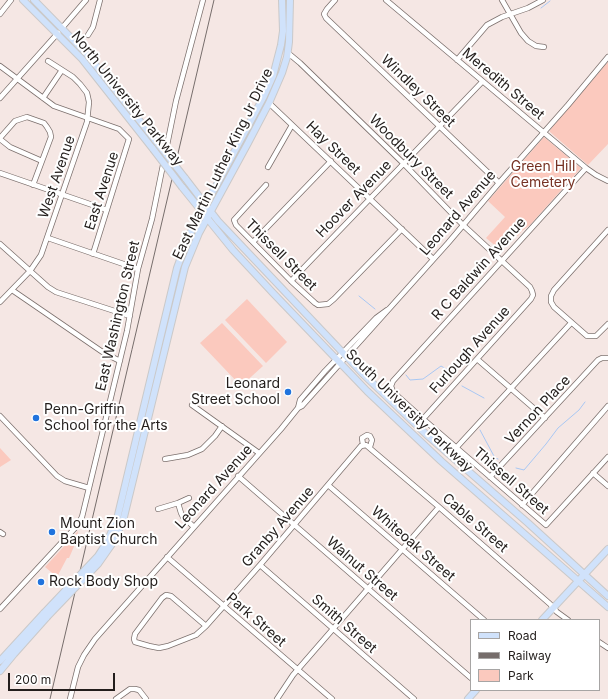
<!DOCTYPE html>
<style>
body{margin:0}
#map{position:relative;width:608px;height:699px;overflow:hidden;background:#f5e7e4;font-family:Inter,sans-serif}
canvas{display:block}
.legend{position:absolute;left:470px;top:619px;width:130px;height:72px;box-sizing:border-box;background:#fff;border:1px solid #a7a5a4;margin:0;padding:5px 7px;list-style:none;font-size:12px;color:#231e1c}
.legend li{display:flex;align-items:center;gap:8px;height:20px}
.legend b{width:20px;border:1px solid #a7a5a4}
.scale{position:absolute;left:8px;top:673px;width:107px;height:18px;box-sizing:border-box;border:2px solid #231e1c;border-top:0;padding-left:5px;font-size:12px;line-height:14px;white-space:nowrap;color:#231e1c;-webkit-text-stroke:3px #fff;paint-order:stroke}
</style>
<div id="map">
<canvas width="608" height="699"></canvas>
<ul class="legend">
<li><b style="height:5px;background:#d0e2fb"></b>Road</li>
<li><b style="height:5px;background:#766d6b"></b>Railway</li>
<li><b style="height:11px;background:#fbc9be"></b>Park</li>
</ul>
<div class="scale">200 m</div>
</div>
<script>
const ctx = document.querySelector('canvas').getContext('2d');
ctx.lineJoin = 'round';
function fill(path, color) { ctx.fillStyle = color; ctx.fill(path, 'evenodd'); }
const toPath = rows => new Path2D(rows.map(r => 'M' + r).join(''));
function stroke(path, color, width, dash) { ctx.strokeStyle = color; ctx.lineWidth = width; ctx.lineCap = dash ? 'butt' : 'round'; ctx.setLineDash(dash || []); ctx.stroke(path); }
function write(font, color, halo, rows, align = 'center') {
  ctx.font = font + ' Inter,sans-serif'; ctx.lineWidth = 4; ctx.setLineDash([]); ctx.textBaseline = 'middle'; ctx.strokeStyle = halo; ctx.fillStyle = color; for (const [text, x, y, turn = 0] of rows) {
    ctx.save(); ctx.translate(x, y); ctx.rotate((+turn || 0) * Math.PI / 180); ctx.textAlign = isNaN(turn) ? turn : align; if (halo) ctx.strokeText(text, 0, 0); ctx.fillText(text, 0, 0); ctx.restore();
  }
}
fill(toPath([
 [608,62,608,144,588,165,550,132,550,130],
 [544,137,581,168,530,225,522,231,518,236,513,232,498,248,486,238,505,217,488,201],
 [247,299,287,342,266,363,225,320],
 [222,323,263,366,241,386,200,343],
 [0,448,11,460,0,467],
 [78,531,76,542,69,558,67,558,57,577,45,567]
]), '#fbc9be');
stroke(toPath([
 [541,8,550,1],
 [359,296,375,309],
 [406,375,410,380,423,379,441,366,448,370],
 [462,386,484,398],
 [480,430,495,458,498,459],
 [516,468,524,470,546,444,558,428,579,410,585,402]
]), '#a8c7f3', 1);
const minor = toPath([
 [335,0,327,9,324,14,326,18,499,183],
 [386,0,586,168,596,175,608,181],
 [502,0,521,33,528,41,536,46,544,47],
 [0,14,11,0],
 [62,28,86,0],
 [88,35,93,27,100,0],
 [288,53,300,63,403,163,463,225,530,287,532,291,533,295,531,299,423,419],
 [457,60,487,25,502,17,528,8,543,0],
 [0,66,54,106,119,129,129,139,93,254],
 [0,98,58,33],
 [43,98,62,70],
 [269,103,433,259],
 [0,138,15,121,27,117,44,123,47,127,50,132,51,137,33,185],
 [0,139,10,147,42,161],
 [268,167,292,125],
 [586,168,393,381,391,386,393,392,423,419,546,525,608,457],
 [0,173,107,210],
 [266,185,234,220,236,225,291,281,315,303,318,305,328,304,334,299,402,229],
 [608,230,554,290,551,296,551,302,554,307,587,336,596,336,608,324],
 [48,238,138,269],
 [253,242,331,161],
 [0,244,48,287,56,292,130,316],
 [291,281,482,82],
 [12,290,104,353,120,361],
 [0,302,30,271,41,255,87,122,89,102,87,93,80,84,73,77,48,61],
 [477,359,545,418],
 [192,405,259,453],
 [298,408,302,406,448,243,499,183,568,105,608,57],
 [0,416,57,476,65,481,89,488],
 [363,445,362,438,367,435,370,436,372,440,370,447],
 [456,448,571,323],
 [165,459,188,455,202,449,215,436,222,426],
 [593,473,608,486],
 [238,476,471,678],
 [490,477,598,360,602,358,608,358],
 [328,485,484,620],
 [178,503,181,513,183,517,194,527],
 [522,505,608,406],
 [158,509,178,503,189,498],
 [0,532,3,534],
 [167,557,332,699],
 [260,565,414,699],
 [0,609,76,527,82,517,127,331,138,269,152,219,176,101,203,0],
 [206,626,196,635,168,646,159,648,149,646,135,642,134,639,135,634,162,598,166,595,171,596,206,626,260,565,361,446,366,445,439,507,550,604,557,612,568,620],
 [599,642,608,648],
 [70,699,78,667,84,655,95,639,281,429,298,408,300,400,325,371,376,318,387,310],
 [116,699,130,689,135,689,139,690,146,699],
 [277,699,293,675,439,507]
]);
const major = toPath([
 [23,0,82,59,153,149],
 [34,0,86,53,155,140],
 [185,178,218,221,362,373,428,436,528,523,608,596],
 [182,187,233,250,273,293,367,391,441,461,608,607],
 [107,542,117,519,177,268,188,238,201,211,216,186,264,96,273,76,281,45,283,31,282,0],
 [112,544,123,521,185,267,199,233,248,143,269,103,282,73,287,57,289,42,290,0],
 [542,620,608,549],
 [0,661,44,613],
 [0,671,14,654,47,617],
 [468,699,476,690]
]);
stroke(minor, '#7c706d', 6);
stroke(major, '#cac9c9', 8);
stroke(minor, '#fff', 4.5);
stroke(major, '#d0e2fb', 6);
stroke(toPath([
 [50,699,214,0]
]), '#766d6b', 1);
const majorBridge = toPath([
 [155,140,185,178],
 [153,149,182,187],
 [44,613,98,556,107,542],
 [47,617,98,564,112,544]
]);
stroke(majorBridge, '#cac9c9', 8, []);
stroke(majorBridge, '#d0e2fb', 6);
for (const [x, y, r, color] of [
 [288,392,4,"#2073dd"],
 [36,418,4,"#2073dd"],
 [52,532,4,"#2073dd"],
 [41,582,4,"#2073dd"]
]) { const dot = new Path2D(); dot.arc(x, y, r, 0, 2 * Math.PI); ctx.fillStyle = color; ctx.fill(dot); stroke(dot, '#fff', 1.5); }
write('14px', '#231e1c', '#fff', [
 ["Meredith Street",503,84,40],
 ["Windley Street",418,91,44],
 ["North University Parkway",127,99,51],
 ["Hay Street",333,148,44],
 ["Woodbury Street",411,157,45],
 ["East Martin Luther King Jr Drive",223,164,-64],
 ["West Avenue",57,177,-71],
 ["East Avenue",102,191,-72],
 ["Hoover Avenue",354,199,-46],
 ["Leonard Avenue",458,213,-49],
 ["Thissell Street",281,255,45],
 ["R C Baldwin Avenue",479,269,-48],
 ["East Washington Street",118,316,-77],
 ["Furlough Avenue",470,350,-48],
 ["Vernon Place",538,410,-47],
 ["South University Parkway",409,411,44],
 ["Thissell Street",511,481,41],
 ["Leonard Avenue",214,487,-48],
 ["Cable Street",475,523,41],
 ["Granby Avenue",278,527,-49],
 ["Whiteoak Street",413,544,41],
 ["Walnut Street",362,569,41],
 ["Park Street",256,620,41],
 ["Smith Street",344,624,41]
]);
write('14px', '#763123', '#fff', [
 ["Green Hill",543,167],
 ["Cemetery",543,183]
]);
write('14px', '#231e1c', '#fff', [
 ["Leonard",280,384,"right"],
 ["Street School",280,400,"right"],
 ["Penn-Griffin",44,410],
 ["School for the Arts",44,426],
 ["Mount Zion",60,524],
 ["Baptist Church",60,540],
 ["Rock Body Shop",49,582]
], 'left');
</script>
